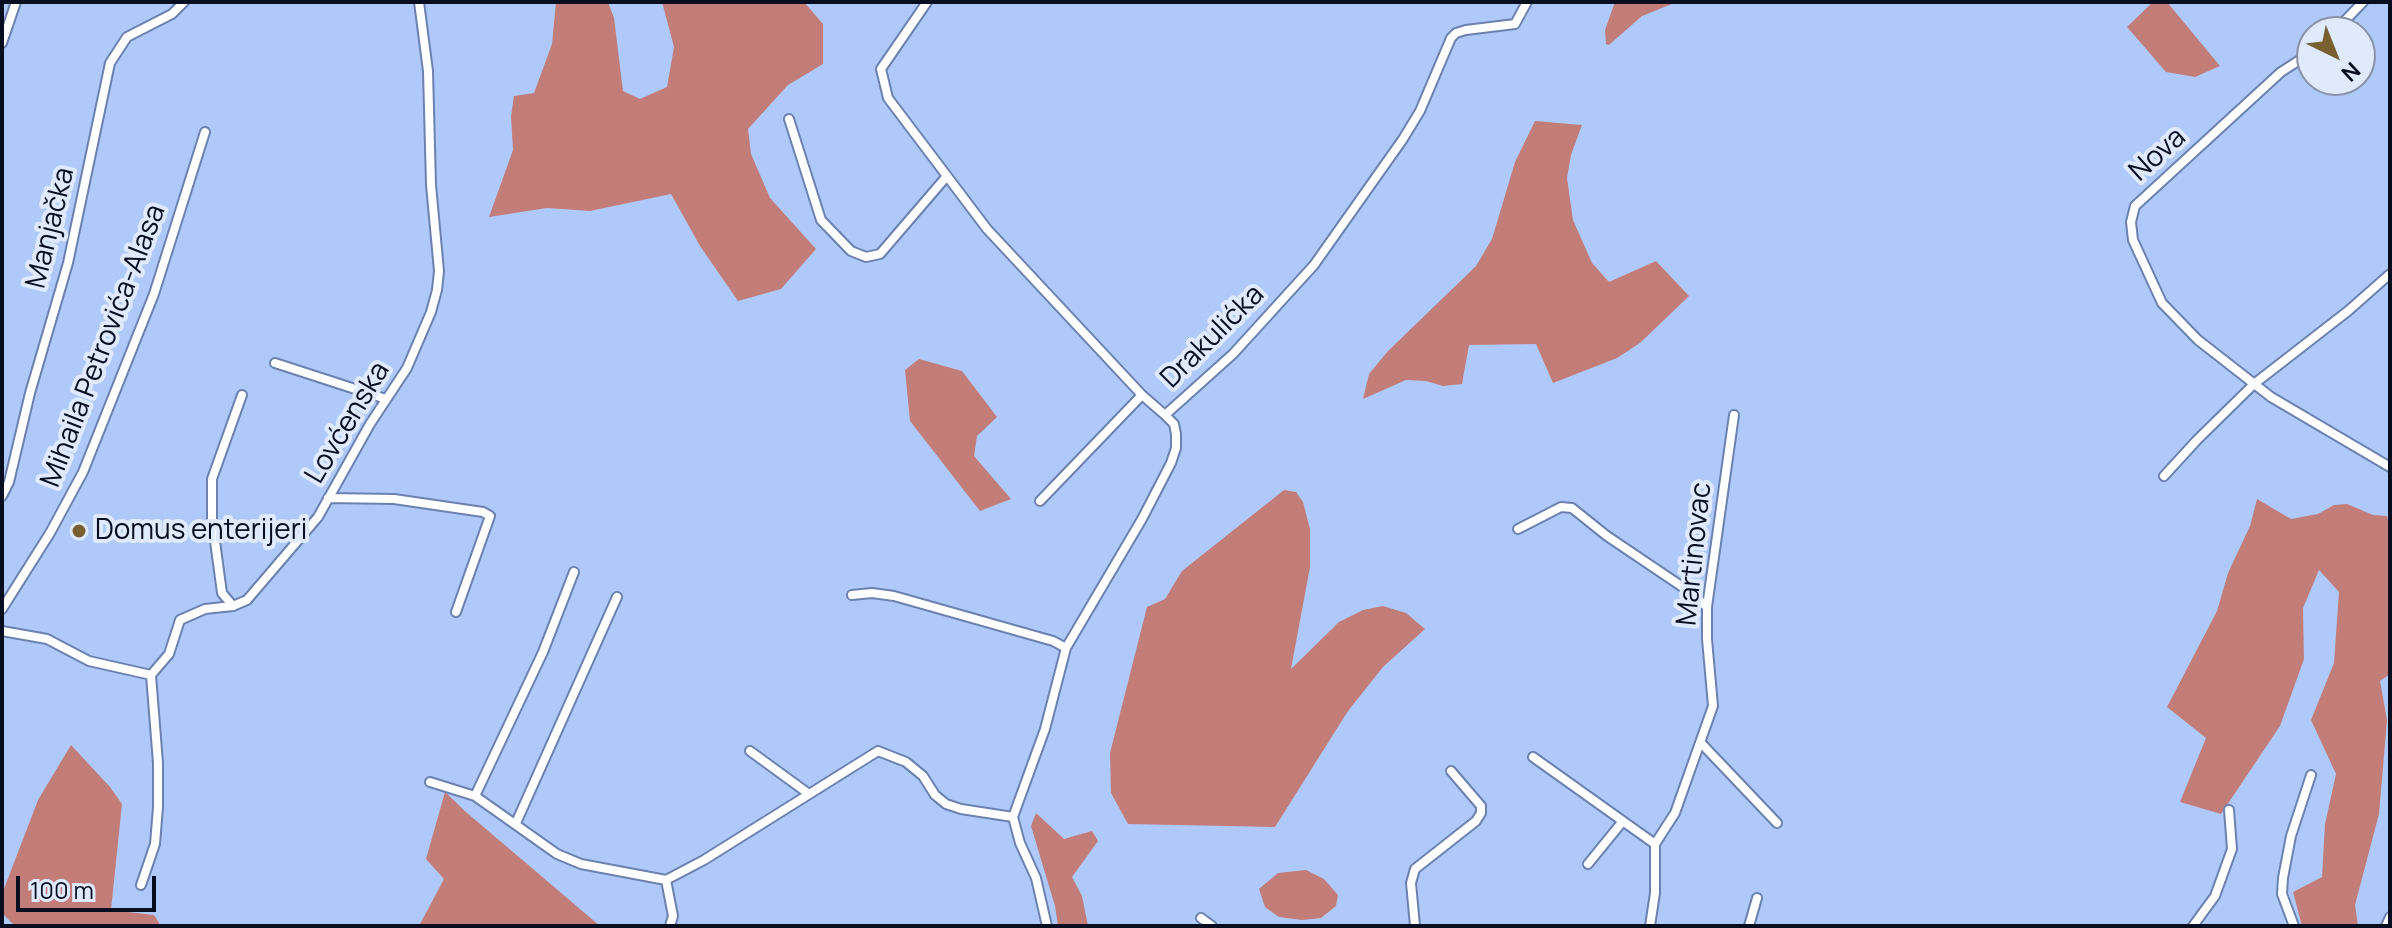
<!DOCTYPE html>
<meta charset="utf-8">
<style>
body{margin:0}
#map{position:relative;width:2392px;height:928px;overflow:hidden;background:#b0c9fb;font-family:Manrope,sans-serif}
canvas{display:block}
.frame{position:absolute;inset:0;border:4px solid #070e1f;pointer-events:none}
.north{position:absolute;left:2296px;top:16px;width:80px;height:80px;box-sizing:border-box;background:#dfeaff;border:2px solid #8992a5;border-radius:50%;rotate:137deg;font-size:22px;font-weight:700;line-height:32px;text-align:center;color:#070e1f}
.north::after{content:'';display:block;margin:auto;width:28px;height:36px;background:#786031;clip-path:polygon(50% 0,100% 100%,50% 72%,0 100%)}
.scale{position:absolute;left:16px;top:876px;width:140px;height:36px;box-sizing:border-box;border:4px solid #070e1f;border-top:0;padding-left:10px;font-size:24px;line-height:28px;white-space:nowrap;color:#070e1f;-webkit-text-stroke:6px #dfeaff;paint-order:stroke}
</style>
<div id="map">
<canvas width="2392" height="928"></canvas>
<div class="frame"></div>
<div class="north">N</div>
<div class="scale">100 m</div>
</div>
<script>
const ctx = document.querySelector('canvas').getContext('2d');
ctx.lineJoin = 'round';
function fill(path, color) { ctx.fillStyle = color; ctx.fill(path, 'evenodd'); }
const toPath = rows => new Path2D(rows.map(r => 'M' + r).join(''));
function stroke(path, color, width, dash) { ctx.strokeStyle = color; ctx.lineWidth = width; ctx.lineCap = dash ? 'butt' : 'round'; ctx.setLineDash(dash || []); ctx.stroke(path); }
function write(font, color, halo, rows, align = 'center') {
  ctx.font = font + ' Manrope,sans-serif'; ctx.lineWidth = 8; ctx.setLineDash([]); ctx.textBaseline = 'middle'; ctx.strokeStyle = halo; ctx.fillStyle = color; for (const [text, x, y, turn = 0] of rows) {
    ctx.save(); ctx.translate(x, y); ctx.rotate((+turn || 0) * Math.PI / 180); ctx.textAlign = isNaN(turn) ? turn : align; if (halo) ctx.strokeText(text, 0, 0); ctx.fillText(text, 0, 0); ctx.restore();
  }
}
fill(toPath([
 [556,2,608,2,614,18,623,91,640,99,667,87,674,47,662,2,804,2,823,24,823,64,788,85,748,129,751,154,770,198,816,249,781,289,738,301,700,246,671,194,590,211,547,208,489,217,513,150,511,116,514,96,534,93,552,44],
 [1615,2,1677,2,1642,16,1609,45,1606,44,1605,30],
 [2153,2,2167,2,2220,66,2195,77,2166,72,2127,27],
 [1535,121,1582,125,1571,155,1567,178,1573,220,1592,263,1609,282,1656,261,1689,296,1640,343,1617,358,1553,383,1536,344,1469,345,1462,384,1443,386,1426,381,1406,380,1363,399,1369,374,1388,351,1476,266,1492,239,1515,162],
 [919,359,962,371,997,417,977,436,974,456,1011,499,980,511,910,421,905,370],
 [1284,490,1296,492,1303,502,1310,529,1310,567,1291,669,1339,622,1363,610,1383,606,1406,613,1425,629,1383,667,1348,711,1275,827,1128,824,1111,793,1110,753,1147,607,1165,599,1182,571],
 [2257,499,2291,519,2318,514,2334,505,2347,504,2373,515,2387,516,2390,528,2390,674,2380,681,2387,720,2379,814,2355,905,2358,926,2302,926,2293,892,2322,877,2325,824,2336,774,2311,720,2334,663,2339,592,2319,570,2303,608,2304,659,2280,726,2221,814,2180,802,2206,738,2167,707,2217,611,2228,573,2250,526],
 [71,745,110,787,122,804,111,910,154,915,161,926,15,926,2,913,2,894,38,800],
 [445,792,466,812,600,926,419,926,444,879,426,859],
 [1036,813,1064,839,1092,831,1098,841,1072,877,1082,896,1088,926,1058,926,1055,906,1031,826],
 [1306,870,1324,879,1338,895,1336,906,1321,918,1302,920,1279,917,1265,907,1259,889,1278,873]
]), '#c37d79');
const minor = toPath([
 [927,2,881,69,888,98,987,229,1142,395,1165,415],
 [2334,32,2363,2],
 [2,43,16,2],
 [2312,52,2281,72,2135,206,2131,222,2133,240,2162,303,2198,340,2271,397,2390,467],
 [789,119,821,220,851,251,866,257,880,254,947,176],
 [275,363,386,399],
 [2164,476,2197,440,2254,384,2348,311,2390,274],
 [2,496,9,482,30,393,68,263,110,63,127,37,172,14,184,2],
 [328,498,394,499,483,512,490,516,456,612],
 [1040,501,1142,395],
 [1518,529,1561,507,1572,508,1607,536,1690,592,1707,607],
 [852,595,872,593,894,596,1053,641,1066,648],
 [233,606,222,593,212,519,212,479,242,395],
 [2,609,50,533,83,472,154,294,205,132],
 [2,631,47,639,89,661,151,675,169,654,180,620,205,609,233,606,247,600,318,517,370,424,407,368,431,312,437,290,439,271,431,185,428,71,419,2],
 [1701,743,1777,823],
 [750,751,809,794],
 [1533,757,1655,844],
 [430,782,475,796,557,854,581,864,666,880,704,860,878,751,906,762,923,776,935,795,946,804,961,809,1013,817],
 [475,796,543,652,574,572],
 [516,823,617,597],
 [1588,864,1623,821],
 [666,880,673,916,670,926],
 [141,885,155,844,158,807,158,763,151,675],
 [1201,918,1212,926],
 [1047,926,1036,878,1020,843,1013,817,1045,729,1066,648,1142,519,1171,463,1176,448,1176,434,1174,424,1165,415,1233,354,1314,265,1403,139,1420,111,1451,38,1456,33,1466,30,1515,24,1527,2],
 [1415,926,1411,883,1415,869,1476,821,1481,813,1481,806,1451,771],
 [1650,926,1655,893,1655,844,1675,813,1713,706,1707,639,1707,607,1734,415],
 [1749,926,1757,898],
 [2193,926,2215,896,2232,849,2229,810],
 [2294,926,2282,894,2283,878,2291,836,2311,775],
 [2386,926,2390,917]
]);
stroke(minor, '#6b82b0', 12);
stroke(minor, '#fff', 8);
for (const [x, y, r, color] of [
 [79,531,8,"#786031"]
]) { const dot = new Path2D(); dot.arc(x, y, r, 0, 2 * Math.PI); ctx.fillStyle = color; ctx.fill(dot); stroke(dot, '#dfeaff', 3); }
write('28px', '#070e1f', '#dfeaff', [
 ["Nova",2158,155,-42],
 ["Manjačka",51,228,-76],
 ["Drakulićka",1213,337,-45],
 ["Mihaila Petrovića-Alasa",104,346,-69],
 ["Lovćenska",348,423,-59],
 ["Martinovac",1695,554,-84]
]);
write('28px', '#070e1f', '#dfeaff', [
 ["Domus enterijeri",95,531]
], 'left');
</script>
